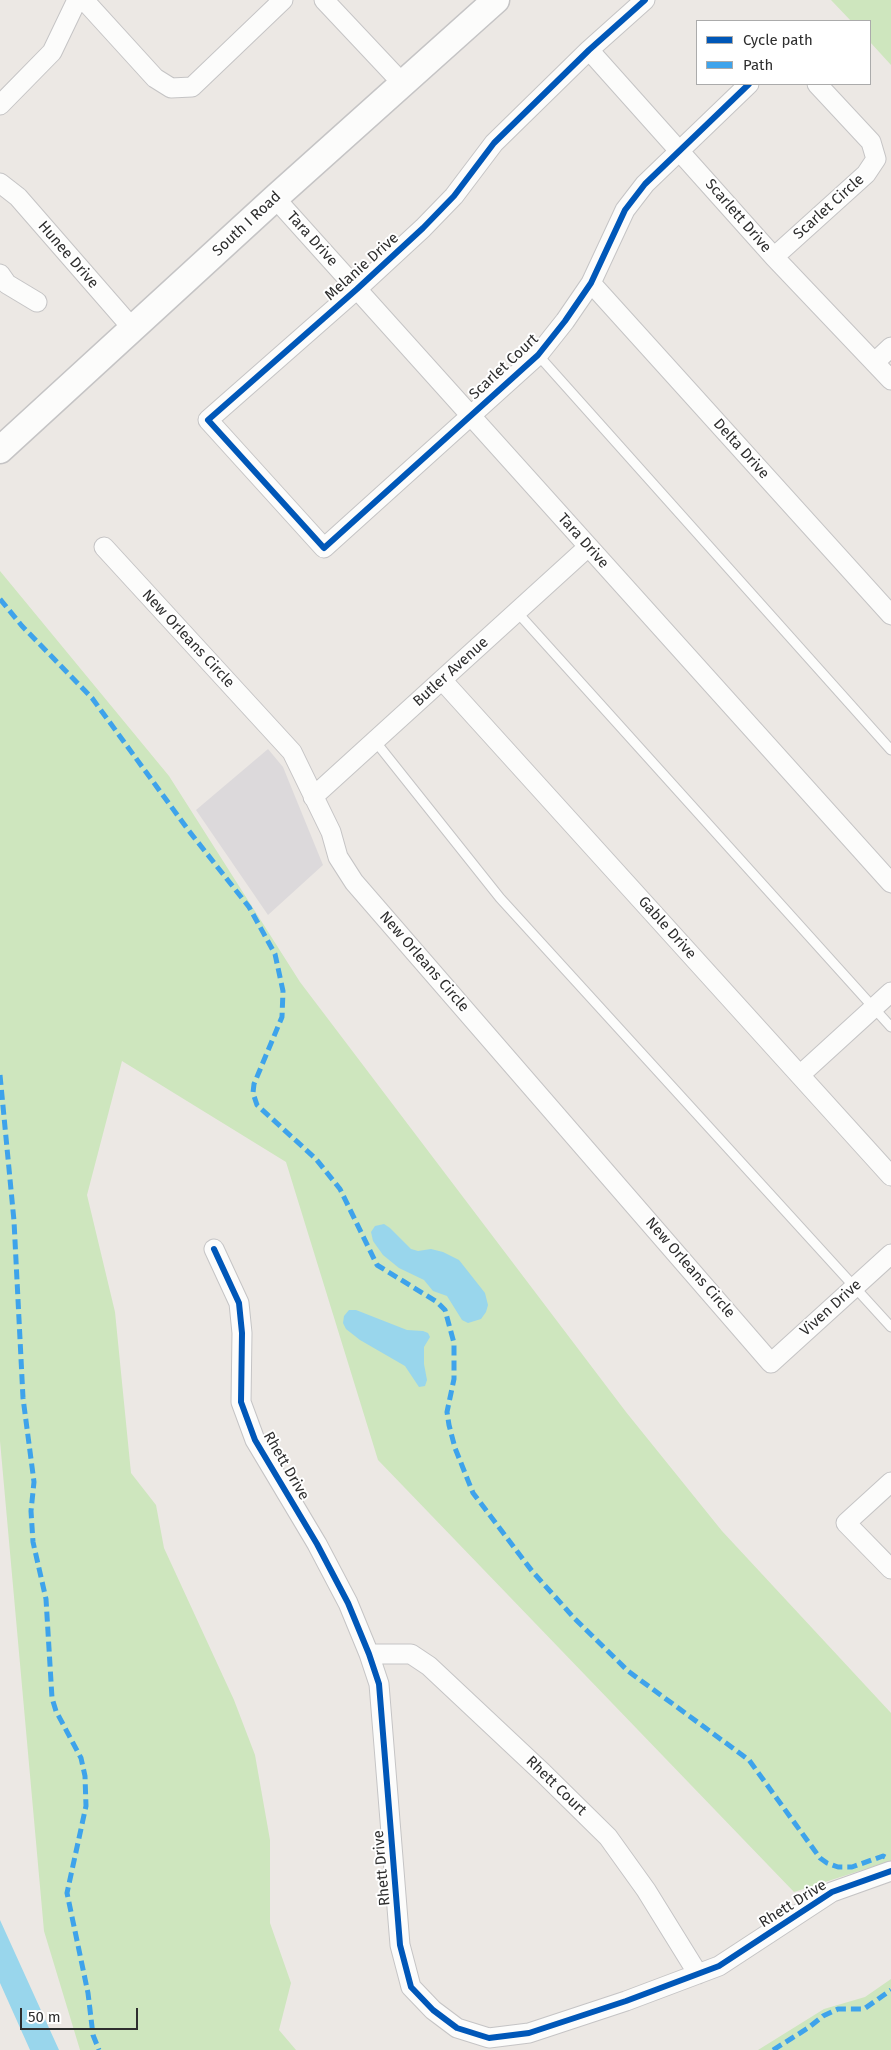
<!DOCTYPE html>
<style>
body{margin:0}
#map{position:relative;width:891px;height:2050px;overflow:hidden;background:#ece8e4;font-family:"Fira Sans",sans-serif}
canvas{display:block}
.legend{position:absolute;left:696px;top:20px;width:175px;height:65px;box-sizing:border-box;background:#fff;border:1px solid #ababab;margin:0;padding:6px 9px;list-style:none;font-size:15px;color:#2e2e2e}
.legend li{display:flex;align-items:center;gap:10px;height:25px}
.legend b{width:25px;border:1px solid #ababab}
.scale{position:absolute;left:20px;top:2008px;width:118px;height:22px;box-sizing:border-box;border:2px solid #2e2e2e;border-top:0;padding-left:6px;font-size:15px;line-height:18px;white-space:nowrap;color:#2e2e2e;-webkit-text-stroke:4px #fff;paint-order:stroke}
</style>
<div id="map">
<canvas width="891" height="2050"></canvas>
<ul class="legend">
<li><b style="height:6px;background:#0057b8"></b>Cycle path</li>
<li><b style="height:6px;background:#3ea3eb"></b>Path</li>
</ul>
<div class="scale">50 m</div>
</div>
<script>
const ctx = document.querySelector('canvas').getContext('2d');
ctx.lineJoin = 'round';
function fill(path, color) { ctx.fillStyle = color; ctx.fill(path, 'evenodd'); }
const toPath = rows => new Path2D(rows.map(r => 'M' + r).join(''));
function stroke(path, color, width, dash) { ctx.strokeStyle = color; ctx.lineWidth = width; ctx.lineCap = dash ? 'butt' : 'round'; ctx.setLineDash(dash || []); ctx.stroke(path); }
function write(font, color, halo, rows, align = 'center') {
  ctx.font = font + ' "Fira Sans",sans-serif'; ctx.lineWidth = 4; ctx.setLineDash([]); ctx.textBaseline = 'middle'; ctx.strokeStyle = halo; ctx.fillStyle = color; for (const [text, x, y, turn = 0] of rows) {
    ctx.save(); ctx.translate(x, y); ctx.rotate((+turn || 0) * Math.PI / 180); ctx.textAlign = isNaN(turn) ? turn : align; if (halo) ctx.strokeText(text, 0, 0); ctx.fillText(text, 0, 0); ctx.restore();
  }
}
fill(toPath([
 [268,749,283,767,323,865,268,915,196,810]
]), '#dcd9db');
fill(toPath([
 [831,0,891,0,891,65,870,42,870,21,851,21],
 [0,571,169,776,300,982,626,1412,722,1531,891,1713,891,1869,881,1864,794,1892,378,1460,286,1162,122,1061,87,1195,115,1312,131,1473,156,1505,164,1548,234,1700,255,1755,270,1840,270,1923,291,1983,279,2030,296,2050,80,2050,44,1931,0,1441],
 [891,1979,891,2050,758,2050,824,2009,865,1997]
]), '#cee6be');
fill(toPath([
 [384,1224,390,1228,411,1249,418,1251,431,1249,443,1252,459,1260,485,1293,488,1305,486,1312,481,1319,468,1323,462,1320,447,1296,433,1291,424,1280,399,1268,383,1255,373,1241,371,1232,375,1226],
 [349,1310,356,1310,407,1330,423,1331,428,1333,430,1337,424,1347,424,1364,427,1380,425,1386,419,1387,405,1366,360,1340,346,1329,343,1323,344,1316],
 [0,1920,59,2050,30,2050,0,1983]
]), '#99d6ec');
const service = toPath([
 [538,355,891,750],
 [517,612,891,1027],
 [375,741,500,898,891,1327]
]);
const minor = toPath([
 [84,0,155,78,171,88,192,87,283,0],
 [324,0,403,84],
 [645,0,589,50,494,143,454,196,423,228,357,289,208,420,324,548,538,355,565,321,591,283,625,210,645,184,749,84],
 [589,50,774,257,891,380],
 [0,105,52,52,77,0],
 [0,183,18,197,133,329],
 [275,198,891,883],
 [774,257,866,174,876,159,871,142,817,84],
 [0,274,7,284,37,302],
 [591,283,891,615],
 [875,362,891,347],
 [104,547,292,752,331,832,338,857,354,882,771,1363,891,1254],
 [442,680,891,1176],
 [313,797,588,547],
 [800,1075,891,992],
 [214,1249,239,1303,242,1333,241,1402,255,1440,317,1544,348,1603,369,1654,379,1684,400,1945,411,1987,433,2010,457,2028,489,2038,529,2033,626,2001,719,1966,832,1892,891,1871],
 [891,1482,846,1523,891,1569],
 [369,1654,411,1654,429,1666,543,1773,608,1837,646,1890,698,1974]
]);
const secondary = toPath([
 [0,450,275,198,496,0]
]);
stroke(service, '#c5c4c5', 11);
stroke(minor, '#c5c4c5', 21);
stroke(secondary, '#c5c4c5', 29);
stroke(service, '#fcfcfb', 9);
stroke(minor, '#fcfcfb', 19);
stroke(secondary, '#fcfcfb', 26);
stroke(toPath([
 [0,599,22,626,92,698,189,831,249,907,275,954,283,991,282,1017,254,1084,253,1093,257,1105,316,1159,340,1189,377,1265,437,1302,445,1310,454,1343,454,1379,447,1412,449,1425,455,1448,473,1493,532,1571,575,1619,628,1671,749,1760,820,1858,827,1863,838,1867,852,1867,883,1856,889,1859],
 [0,1075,14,1221,23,1398,34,1482,31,1511,33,1542,46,1599,52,1698,56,1711,81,1758,85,1776,86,1806,67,1893,88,1993,93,2035,99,2050],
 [773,2050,808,2028,823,2016,838,2009,864,2009,891,1990]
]), '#3ea3eb', 5, [10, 5]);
stroke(toPath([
 [645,0,589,50,494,143,454,196,423,228,357,289,208,420,324,548,538,355,565,321,591,283,625,210,645,184,749,84],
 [214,1249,239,1303,242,1333,241,1402,255,1440,317,1544,348,1603,369,1654,379,1684,400,1945,411,1987,433,2010,457,2028,489,2038,529,2033,626,2001,719,1966,832,1892,891,1871]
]), '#0057b8', 6);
write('15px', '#2e2e2e', '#fff', [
 ["Scarlet Circle",829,207,-42],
 ["Scarlett Drive",738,216,49],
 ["South I Road",247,224,-43],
 ["Tara Drive",312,239,48],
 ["Hunee Drive",68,255,49],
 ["Melanie Drive",362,267,-42],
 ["Scarlet Court",504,367,-43],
 ["Delta Drive",741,449,48],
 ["Tara Drive",583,541,48],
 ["New Orleans Circle",188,639,47],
 ["Butler Avenue",451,672,-42],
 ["Gable Drive",667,928,48],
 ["New Orleans Circle",424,962,49],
 ["New Orleans Circle",690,1268,49],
 ["Viven Drive",831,1308,-42],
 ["Rhett Drive",286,1466,60],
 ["Rhett Court",556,1786,44],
 ["Rhett Drive",382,1868,-95],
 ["Rhett Drive",793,1904,-32]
]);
</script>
